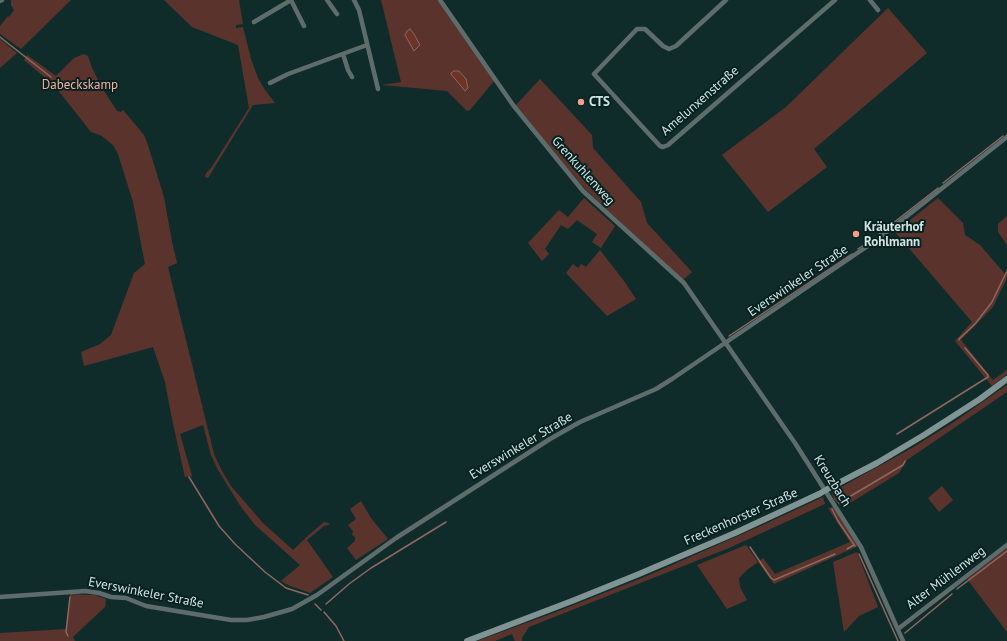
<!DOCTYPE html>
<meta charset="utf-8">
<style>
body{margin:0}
canvas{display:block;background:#0f2c2b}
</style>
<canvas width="1007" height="641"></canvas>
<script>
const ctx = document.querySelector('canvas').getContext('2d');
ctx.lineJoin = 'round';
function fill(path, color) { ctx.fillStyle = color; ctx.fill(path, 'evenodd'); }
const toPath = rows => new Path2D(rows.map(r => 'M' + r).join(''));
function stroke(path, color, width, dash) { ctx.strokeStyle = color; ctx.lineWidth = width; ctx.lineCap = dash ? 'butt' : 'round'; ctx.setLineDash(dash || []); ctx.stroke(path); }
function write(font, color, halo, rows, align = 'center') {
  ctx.font = font + ' "PT Sans",sans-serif'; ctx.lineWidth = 4; ctx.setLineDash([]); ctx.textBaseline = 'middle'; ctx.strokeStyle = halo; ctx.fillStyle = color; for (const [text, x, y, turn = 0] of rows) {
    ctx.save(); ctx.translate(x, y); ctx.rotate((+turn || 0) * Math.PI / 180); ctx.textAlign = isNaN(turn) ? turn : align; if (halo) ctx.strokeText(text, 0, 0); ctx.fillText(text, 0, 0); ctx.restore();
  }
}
fill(toPath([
 [11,0,71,0,21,49,0,34,0,26,8,16,9,17,14,10,11,5],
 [164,0,239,0,243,24,236,25,236,28,243,27,251,59,258,78,265,90,275,103,253,105,208,178,205,177,206,173,211,168,249,108,238,45,192,27],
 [381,0,438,0,494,81,470,110,467,111,447,91,382,85,401,82],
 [888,8,927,53,814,149,827,167,768,212,722,155,786,107],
 [0,39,17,53,0,68],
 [84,54,88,56,92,68,102,88,117,111,121,112,123,110,144,135,147,142,164,197,172,242,177,263,168,267,214,454,222,471,231,486,263,523,293,550,311,533,324,522,331,524,324,526,307,540,333,577,310,593,288,585,281,581,300,565,255,525,241,507,218,470,211,455,203,425,180,434,192,476,185,477,172,419,165,382,153,347,84,366,81,352,100,344,111,335,134,273,145,264,133,202,118,154,113,145,102,136,91,132,54,85,24,60,27,55,56,76,74,58],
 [540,79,592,135,593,148,641,202,647,223,692,272,683,280,586,190,551,149,516,105],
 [584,198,615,226,601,248,592,242,597,234,577,220,568,229,561,225,545,249,549,254,542,261,528,243,559,210,568,217],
 [938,198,963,223,965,235,980,245,1005,274,1007,272,1007,278,993,307,961,340,993,380,1007,370,1007,374,992,386,955,341,972,322,895,232],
 [1007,216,1007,245,998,232,998,224],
 [600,250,624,281,636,299,607,316,566,273,573,264,578,268,581,264,586,267],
 [1007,385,1007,392,907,460,899,473,845,506,840,505,834,500,832,492,912,448,954,422],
 [942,486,953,500,939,512,928,498],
 [823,497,825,504,729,548,529,627,522,638,522,641,515,641,512,634,495,641,477,641,556,612,647,576,765,524],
 [361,501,371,518,388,539,356,560,347,548,355,541,355,537,352,535,353,531,348,525,356,519,350,509],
 [834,507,858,546,774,584,758,562,747,570,739,578,740,587,747,600,727,609,697,565,746,545,758,562,763,558,775,574,850,542,828,508],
 [1007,548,1007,632,967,579],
 [857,552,878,607,859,616,844,632,833,562],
 [70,594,95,595,106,599,105,607,73,637,75,641,0,641,0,633,66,629]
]), '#5a342c');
const water = toPath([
 [410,29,414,34,420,45,414,51,405,35,407,31,410,29],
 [454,71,459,71,466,79,468,88,465,91,451,74,451,73,454,71]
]);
fill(water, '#6e3327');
stroke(water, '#8d685f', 1);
stroke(toPath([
 [0,37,51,77],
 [943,183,1003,136],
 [879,234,938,188],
 [858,249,874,238],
 [729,336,852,254],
 [959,340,959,339,975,324,992,302,1007,271],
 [897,434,988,377,988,375,965,348],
 [189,477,219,526,235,544,265,572,286,588,308,595],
 [839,503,903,465,905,461],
 [832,509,838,521,855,546,854,545,847,549],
 [750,547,771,578,774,580,835,554],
 [859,554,898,641],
 [957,589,1007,551],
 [315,604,321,610],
 [326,604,349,584,371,568,446,522],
 [324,612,336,626,344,641],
 [905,633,952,594],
 [68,636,66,632,70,597]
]), '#8d685f', 1.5);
stroke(toPath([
 [291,0,304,26],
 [327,0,337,14],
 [354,0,359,10,378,89],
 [440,0,513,105,583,191,684,283,795,443,861,547,903,641],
 [726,0,676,46,669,49,663,46,645,29,637,29,594,74,660,146,663,147,668,145,835,0],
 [870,0,878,10],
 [0,1,2,0],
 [254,22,291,0],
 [343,54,348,70,352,77],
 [270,83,288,74,367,45],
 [0,597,85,591,99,593,111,597,126,598,146,606,231,620,247,620,264,617,292,609,317,595,396,538,550,439,580,422,656,389,672,379,878,239,1007,137],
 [898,629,1007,545]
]), '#5f6c6c', 4.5);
stroke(toPath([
 [831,487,877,463,924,435,980,399,1007,379],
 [467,641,572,601,639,574,735,533,819,494]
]), '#7f9493', 6);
stroke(toPath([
 [819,494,831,487]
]), '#7f9493', 6);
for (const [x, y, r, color] of [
 [581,102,4,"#f49d8b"],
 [856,234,4,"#f49d8b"]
]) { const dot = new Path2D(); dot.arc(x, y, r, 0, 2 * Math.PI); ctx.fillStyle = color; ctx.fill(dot); stroke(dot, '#052221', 1.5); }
write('13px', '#fbaf9f', '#052221', [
 ["Dabeckskamp",80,85]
]);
write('13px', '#d4e4e3', '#052221', [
 ["Amelunxenstraße",700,101,-41],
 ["Grenkuhlenweg",583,171,48],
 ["Everswinkeler Straße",798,281,-34],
 ["Everswinkeler Straße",521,446,-31],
 ["Kreuzbach",832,481,58],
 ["Freckenhorster Straße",741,517,-24],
 ["Alter Mühlenweg",946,578,-37],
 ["Everswinkeler Straße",146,593,11]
]);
write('bold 13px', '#d4e4e3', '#052221', [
 ["CTS",589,102],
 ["Kräuterhof",864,227],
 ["Rohlmann",864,242]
], 'left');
</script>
